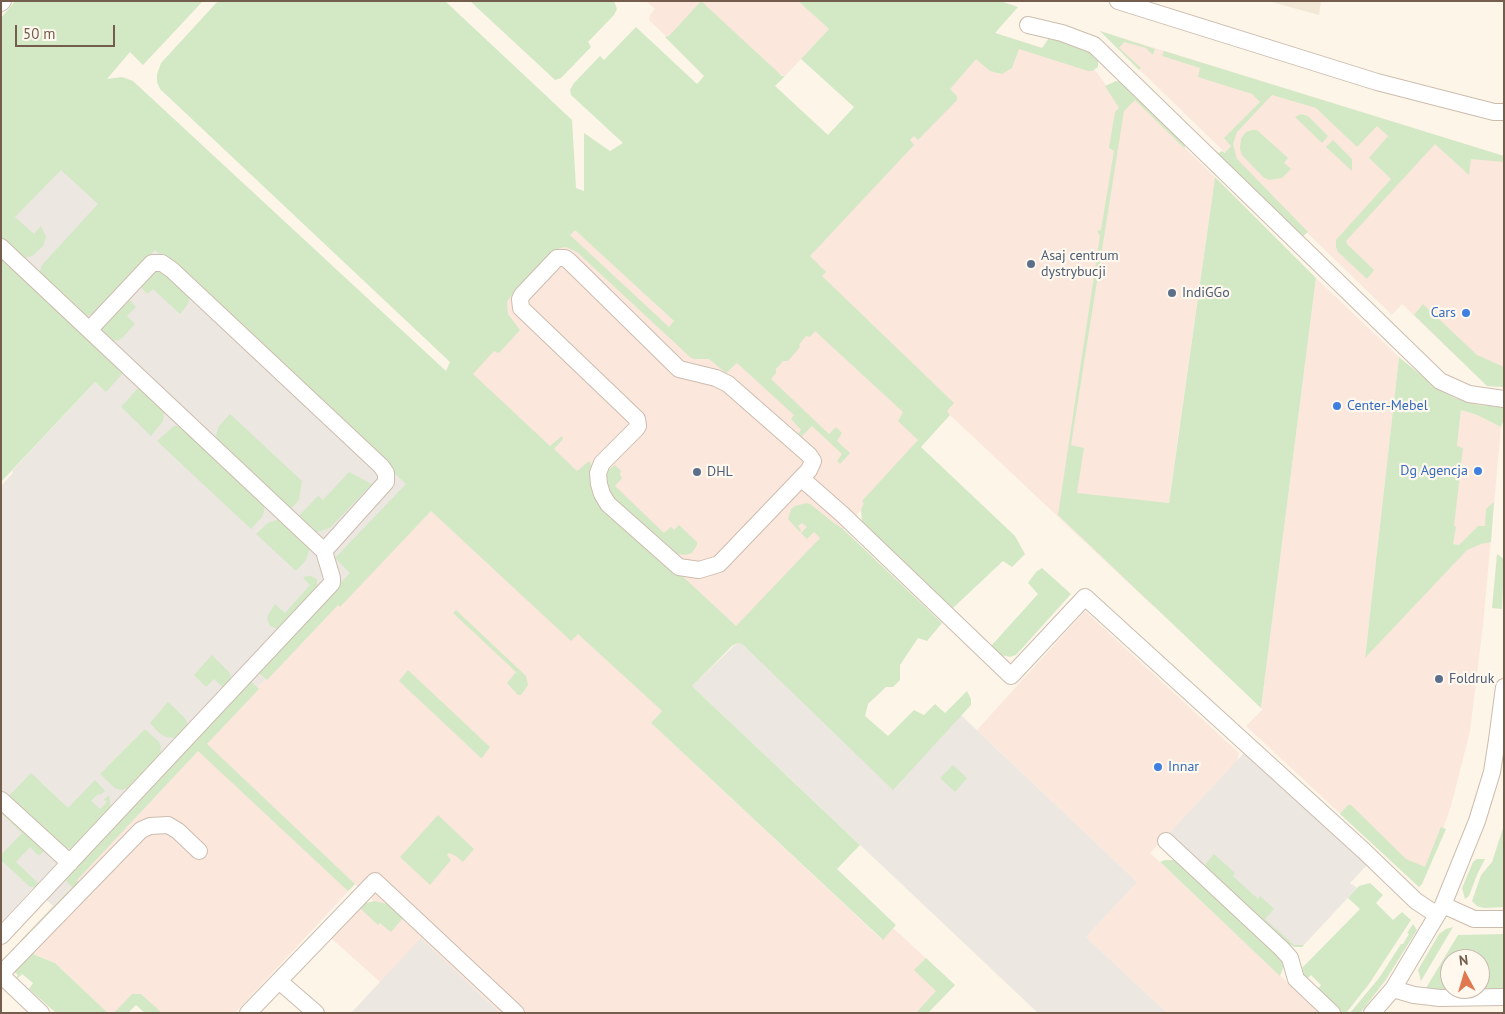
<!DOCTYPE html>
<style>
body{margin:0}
#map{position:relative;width:1505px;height:1014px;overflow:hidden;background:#fcf5e8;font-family:"PT Sans",sans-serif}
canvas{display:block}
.frame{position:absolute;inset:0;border:2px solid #745d4d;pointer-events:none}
.north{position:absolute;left:1440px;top:949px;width:50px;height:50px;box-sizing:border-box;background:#fef8ee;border:1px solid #c7baae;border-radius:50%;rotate:354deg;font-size:14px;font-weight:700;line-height:20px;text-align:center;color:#745d4d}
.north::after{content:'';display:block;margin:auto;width:18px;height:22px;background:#e07852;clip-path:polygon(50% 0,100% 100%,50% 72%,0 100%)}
.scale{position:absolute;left:15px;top:25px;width:100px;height:22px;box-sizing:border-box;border:2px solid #745d4d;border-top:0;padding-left:6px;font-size:15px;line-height:18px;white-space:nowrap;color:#745d4d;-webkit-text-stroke:4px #fef8ee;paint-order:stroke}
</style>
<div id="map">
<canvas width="1505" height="1014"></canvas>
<div class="frame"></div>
<div class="north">N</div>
<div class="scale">50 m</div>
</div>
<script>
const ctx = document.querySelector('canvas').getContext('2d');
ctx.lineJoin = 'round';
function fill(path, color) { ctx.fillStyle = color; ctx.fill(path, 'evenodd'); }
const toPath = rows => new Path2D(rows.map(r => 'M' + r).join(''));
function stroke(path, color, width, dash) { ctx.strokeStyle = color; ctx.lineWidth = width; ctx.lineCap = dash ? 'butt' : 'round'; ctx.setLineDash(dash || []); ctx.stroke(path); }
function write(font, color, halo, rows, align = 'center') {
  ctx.font = font + ' "PT Sans",sans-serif'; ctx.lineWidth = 4.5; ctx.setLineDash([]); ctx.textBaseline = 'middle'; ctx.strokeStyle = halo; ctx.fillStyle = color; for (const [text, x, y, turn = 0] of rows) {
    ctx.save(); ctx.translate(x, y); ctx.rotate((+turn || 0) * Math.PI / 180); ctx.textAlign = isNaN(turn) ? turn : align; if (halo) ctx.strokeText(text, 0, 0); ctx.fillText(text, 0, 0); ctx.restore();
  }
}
fill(toPath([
 [1321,1,1319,15,1272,2,1273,1]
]), '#f3e7d6');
fill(toPath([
 [646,1,798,1,829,29,785,76,669,35,666,36,649,20,650,15,655,9],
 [1100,31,1504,156,1504,387,1487,386,1402,304,1392,315],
 [995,33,1088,62,1101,78,1122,109,1125,90,1215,177,1154,607,950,415,737,643,446,371,569,223,674,321],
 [1316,278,1399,357,1365,657,1443,574,1461,410,1477,415,1501,427,1483,625,1470,731,1451,806,1436,849,1419,887,1246,726,1263,709,1261,708],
 [434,499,662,711,651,723,882,940,893,928,955,985,928,1013,500,1013,422,939,380,982,330,937,361,906,366,903,374,901,355,884,235,1013,157,1013,143,999,116,1013,108,1013,55,963,35,955,20,941],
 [1085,611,1239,753,1237,761,1150,853,1320,1013,1167,1013,1086,937,1137,882,977,730]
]), '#fbe7dc');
fill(toPath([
 [1,93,434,499,53,906,33,888,1,923,1,486,13,473,12,471,95,382,105,391,1,275],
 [737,643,742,644,893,789,961,715,1137,882,1086,937,1167,1013,1038,1013,692,686],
 [1246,751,1368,864,1350,883,1357,888,1302,947,1295,947,1287,943,1169,833],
 [421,938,500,1013,351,1013]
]), '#ece7e1');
fill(toPath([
 [15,1,203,1,143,65,130,52,107,79,122,77,133,81,446,371,450,362,160,89,157,82,157,74,161,63,218,1,445,1,572,120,576,188,584,191,584,133,610,151,623,143,571,95,570,90,574,83,600,56,604,60,636,27,697,84,704,76,665,37,670,35,701,1,782,76,785,76,775,86,828,135,854,107,801,59,829,29,798,1,1000,1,1018,7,995,33,1042,48,1049,38,1085,47,1098,58,1098,67,1092,71,1088,71,1019,49,1012,68,1002,74,990,71,976,59,950,89,957,96,957,100,918,140,914,136,910,140,914,145,810,256,826,272,822,276,954,403,947,411,950,415,921,447,1015,536,1025,554,1012,567,1003,561,952,609,862,522,861,510,864,503,862,501,918,440,898,421,903,412,815,331,810,337,806,336,799,345,800,347,788,361,783,361,776,369,776,373,771,379,829,434,836,427,842,433,837,441,850,453,840,464,837,461,842,454,812,426,800,438,795,438,801,430,791,419,794,415,737,363,726,373,709,359,694,359,690,357,577,252,566,247,560,248,551,253,513,293,507,302,508,314,520,330,501,351,498,353,494,351,473,374,550,446,562,436,563,439,554,449,577,471,589,461,591,464,591,487,594,497,599,505,665,566,672,571,678,572,736,626,820,538,814,532,807,539,801,533,807,527,802,523,798,526,801,530,800,532,788,519,791,509,795,506,806,503,810,504,834,523,843,529,942,623,927,641,918,638,900,665,900,680,893,687,886,687,868,704,865,716,888,736,914,710,924,715,935,704,945,713,967,691,971,699,971,705,893,790,742,644,737,643,732,646,692,686,860,845,837,869,896,925,883,940,651,723,662,711,578,634,571,641,431,511,340,607,338,605,267,680,257,671,350,573,335,558,406,484,155,250,96,312,88,316,82,314,41,275,40,271,42,265,98,204,61,170,15,217,34,234,41,226,46,237,43,246,32,256,24,258,1,239,1,18],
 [575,230,674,321,669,327,570,235],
 [470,1,614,1,617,9,614,15,588,42,591,47,561,78,555,80],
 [1100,31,1155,49,1153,55,1146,48,1124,42,1119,48,1141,68,1139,70],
 [1164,51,1504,156,1504,162,1471,159,1469,175,1435,144,1346,241,1348,245,1374,270,1367,279,1338,252,1336,247,1336,240,1391,179,1369,158,1388,136,1377,126,1357,147,1316,108,1272,95,1237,132,1233,144,1237,159,1308,232,1302,237,1217,154,1222,151,1225,153,1231,146,1224,138,1260,102,1252,94,1198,77,1200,68,1162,56],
 [1116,81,1121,82,1184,139,1185,149,1135,100,1124,111,1071,445,1084,448,1077,493,1169,503,1215,177,1316,278,1261,708,1058,515,1100,236,1097,231,1101,230,1114,151,1109,148,1115,112,1119,108,1105,86],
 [1301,114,1308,116,1328,136,1322,143,1295,117],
 [1252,130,1257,130,1288,158,1284,163,1291,169,1282,178,1269,180,1263,177,1242,155,1240,149,1241,139,1246,132],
 [1333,140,1352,159,1352,171,1326,147],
 [1,255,125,371,106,392,95,382,1,482],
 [158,271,164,271,190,294,188,304,180,314,153,289,148,294,138,285,151,273],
 [130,300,136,307,127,316,135,324,123,337,119,340,112,341,103,334,101,327,120,303,123,307],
 [1423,304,1477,355,1504,367,1504,387,1487,386,1414,315],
 [1399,357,1439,390,1455,398,1478,405,1504,407,1504,419,1501,427,1477,415,1461,410,1457,446,1463,448,1454,526,1456,527,1453,544,1459,545,1478,526,1485,526,1486,509,1494,502,1491,542,1481,544,1467,550,1365,658],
 [140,386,164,412,163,421,151,436,121,407],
 [230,414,302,481,299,500,290,510,217,439,216,435,219,426],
 [174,426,183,426,264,505,264,512,262,517,251,529,157,441],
 [615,465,621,471,620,475,622,478,615,486,664,533,671,527,674,530,679,525,697,542,697,545,692,553,685,555,669,553,609,493,605,487,606,472],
 [349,472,372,484,330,528,317,532,312,530,298,517,318,496,323,500],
 [280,519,310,548,306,560,296,571,256,534,268,523],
 [1497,554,1504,559,1502,609,1492,608],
 [1042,568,1071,594,1016,655,1010,657,1000,655,991,646,1038,594,1028,583,1036,572],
 [306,576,311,576,317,579,317,588,281,629,277,629,270,626,267,620,268,615,275,604,285,613,310,585,303,578],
 [456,610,526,676,528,685,521,695,518,695,507,683,516,672,453,613],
 [212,655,230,673,231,680,225,689,214,679,206,687,194,675],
 [408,670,490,747,482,758,481,758,399,681],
 [250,680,259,689,207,744,355,884,348,891,198,751,78,879,77,881,80,883,23,944,20,941,72,887,64,879],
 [168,702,184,717,187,722,187,728,180,735,175,738,166,737,159,733,150,723],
 [145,729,159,742,161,747,160,757,133,787,121,790,115,788,100,774],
 [953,765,967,778,955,792,940,778],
 [31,773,68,808,95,780,105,791,100,795,98,794,91,801,100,809,107,802,104,800,109,795,111,808,74,848,71,849,60,847,7,798],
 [1348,805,1351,805,1406,859,1425,867,1441,827,1446,829,1422,884,1419,887,1340,814],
 [1,811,44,851,39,856,30,847,16,862,39,884,35,887,30,887,1,860,1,855,22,833,1,813],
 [438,815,474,849,463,862,456,856,449,853,447,855,451,860,430,885,400,857],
 [1504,825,1504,907,1484,908,1477,906,1472,901,1481,875,1492,862],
 [1214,854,1235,873,1233,876,1258,899,1260,896,1274,909,1265,919,1294,945,1304,945,1302,947,1295,947,1287,943,1204,866],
 [1477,859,1485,859,1477,875,1469,896,1465,899,1462,888,1473,862],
 [1165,860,1179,860,1280,952,1284,966,1280,976,1160,862],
 [1370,883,1383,895,1376,903,1393,920,1402,912,1411,920,1369,984,1346,1013,1338,1013,1317,990,1321,985,1311,975,1306,980,1302,968,1360,909,1348,898,1359,886],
 [375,901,387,904,404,917,391,932,380,923,378,925,360,908,366,903],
 [1413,924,1417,930,1385,981,1361,1012,1350,1013,1379,978,1401,944,1403,944,1409,934,1407,933],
 [1453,927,1421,981,1418,970,1439,934,1446,929],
 [1504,934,1504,990,1431,990,1426,988,1458,935],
 [1450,959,1480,959,1480,989,1450,989],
 [32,952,35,955,55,963,108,1013,56,1013,29,989,33,983,22,974,16,980,15,979,18,975,13,971],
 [926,958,955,985,928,1013,916,1013,936,991,914,970],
 [132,994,141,994,162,1013,145,1013,136,1005,128,1013,114,1013]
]), '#d3e9c6');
const minor = toPath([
 [1118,1,1377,82,1494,112,1504,112],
 [1,3,3,1],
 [1028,25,1062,33,1094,45,1440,381,1469,394,1504,399],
 [1,247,324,551,332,578,332,583,1,936],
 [557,258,565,258,569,261,679,369,716,378,728,384,809,455,813,461,809,470,719,564,699,570,679,567,608,504,602,494,599,484,598,473,602,463,636,429,638,426,637,419,521,308,520,299,522,295,557,258],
 [90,329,152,263,162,263,172,270,381,466,386,473,386,482,324,551],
 [801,478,842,514,1011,676,1085,597,1364,851,1416,901,1437,915],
 [1,800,70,863],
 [1166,841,1282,949,1290,958,1296,979,1332,1013],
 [1443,905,1474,919,1504,919],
 [1,974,141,830,150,826,168,825,178,831,199,851],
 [1,975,41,1013],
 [279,981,316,1013],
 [1393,989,1414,995,1440,998,1504,997],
 [248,1013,375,881,516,1013],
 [1372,1013,1393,989,1443,905,1477,821,1492,772,1497,740,1504,687]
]);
stroke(minor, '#cdbdae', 18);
stroke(minor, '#fff', 16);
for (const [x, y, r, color] of [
 [1031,264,5,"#5c6f8a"],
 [1172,293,5,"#5c6f8a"],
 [1466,313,5,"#3f7fe0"],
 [1337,406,5,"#3f7fe0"],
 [1478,471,5,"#3f7fe0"],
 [697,472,5,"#5c6f8a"],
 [1439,679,5,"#5c6f8a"],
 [1158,767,5,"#3f7fe0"]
]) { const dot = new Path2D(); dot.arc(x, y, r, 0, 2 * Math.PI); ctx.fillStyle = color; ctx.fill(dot); stroke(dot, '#fef8ee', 2); }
write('14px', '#4e5e75', '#fef8ee', [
 ["Asaj centrum",1041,256],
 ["dystrybucji",1041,272],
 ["IndiGGo",1182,293],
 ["DHL",707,472],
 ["Foldruk",1449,679]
], 'left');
write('14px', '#366cbe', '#fef8ee', [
 ["Cars",1456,313],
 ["Center-Mebel",1347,406,"left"],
 ["Dg Agencja",1468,471],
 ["Innar",1168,767,"left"]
], 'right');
</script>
